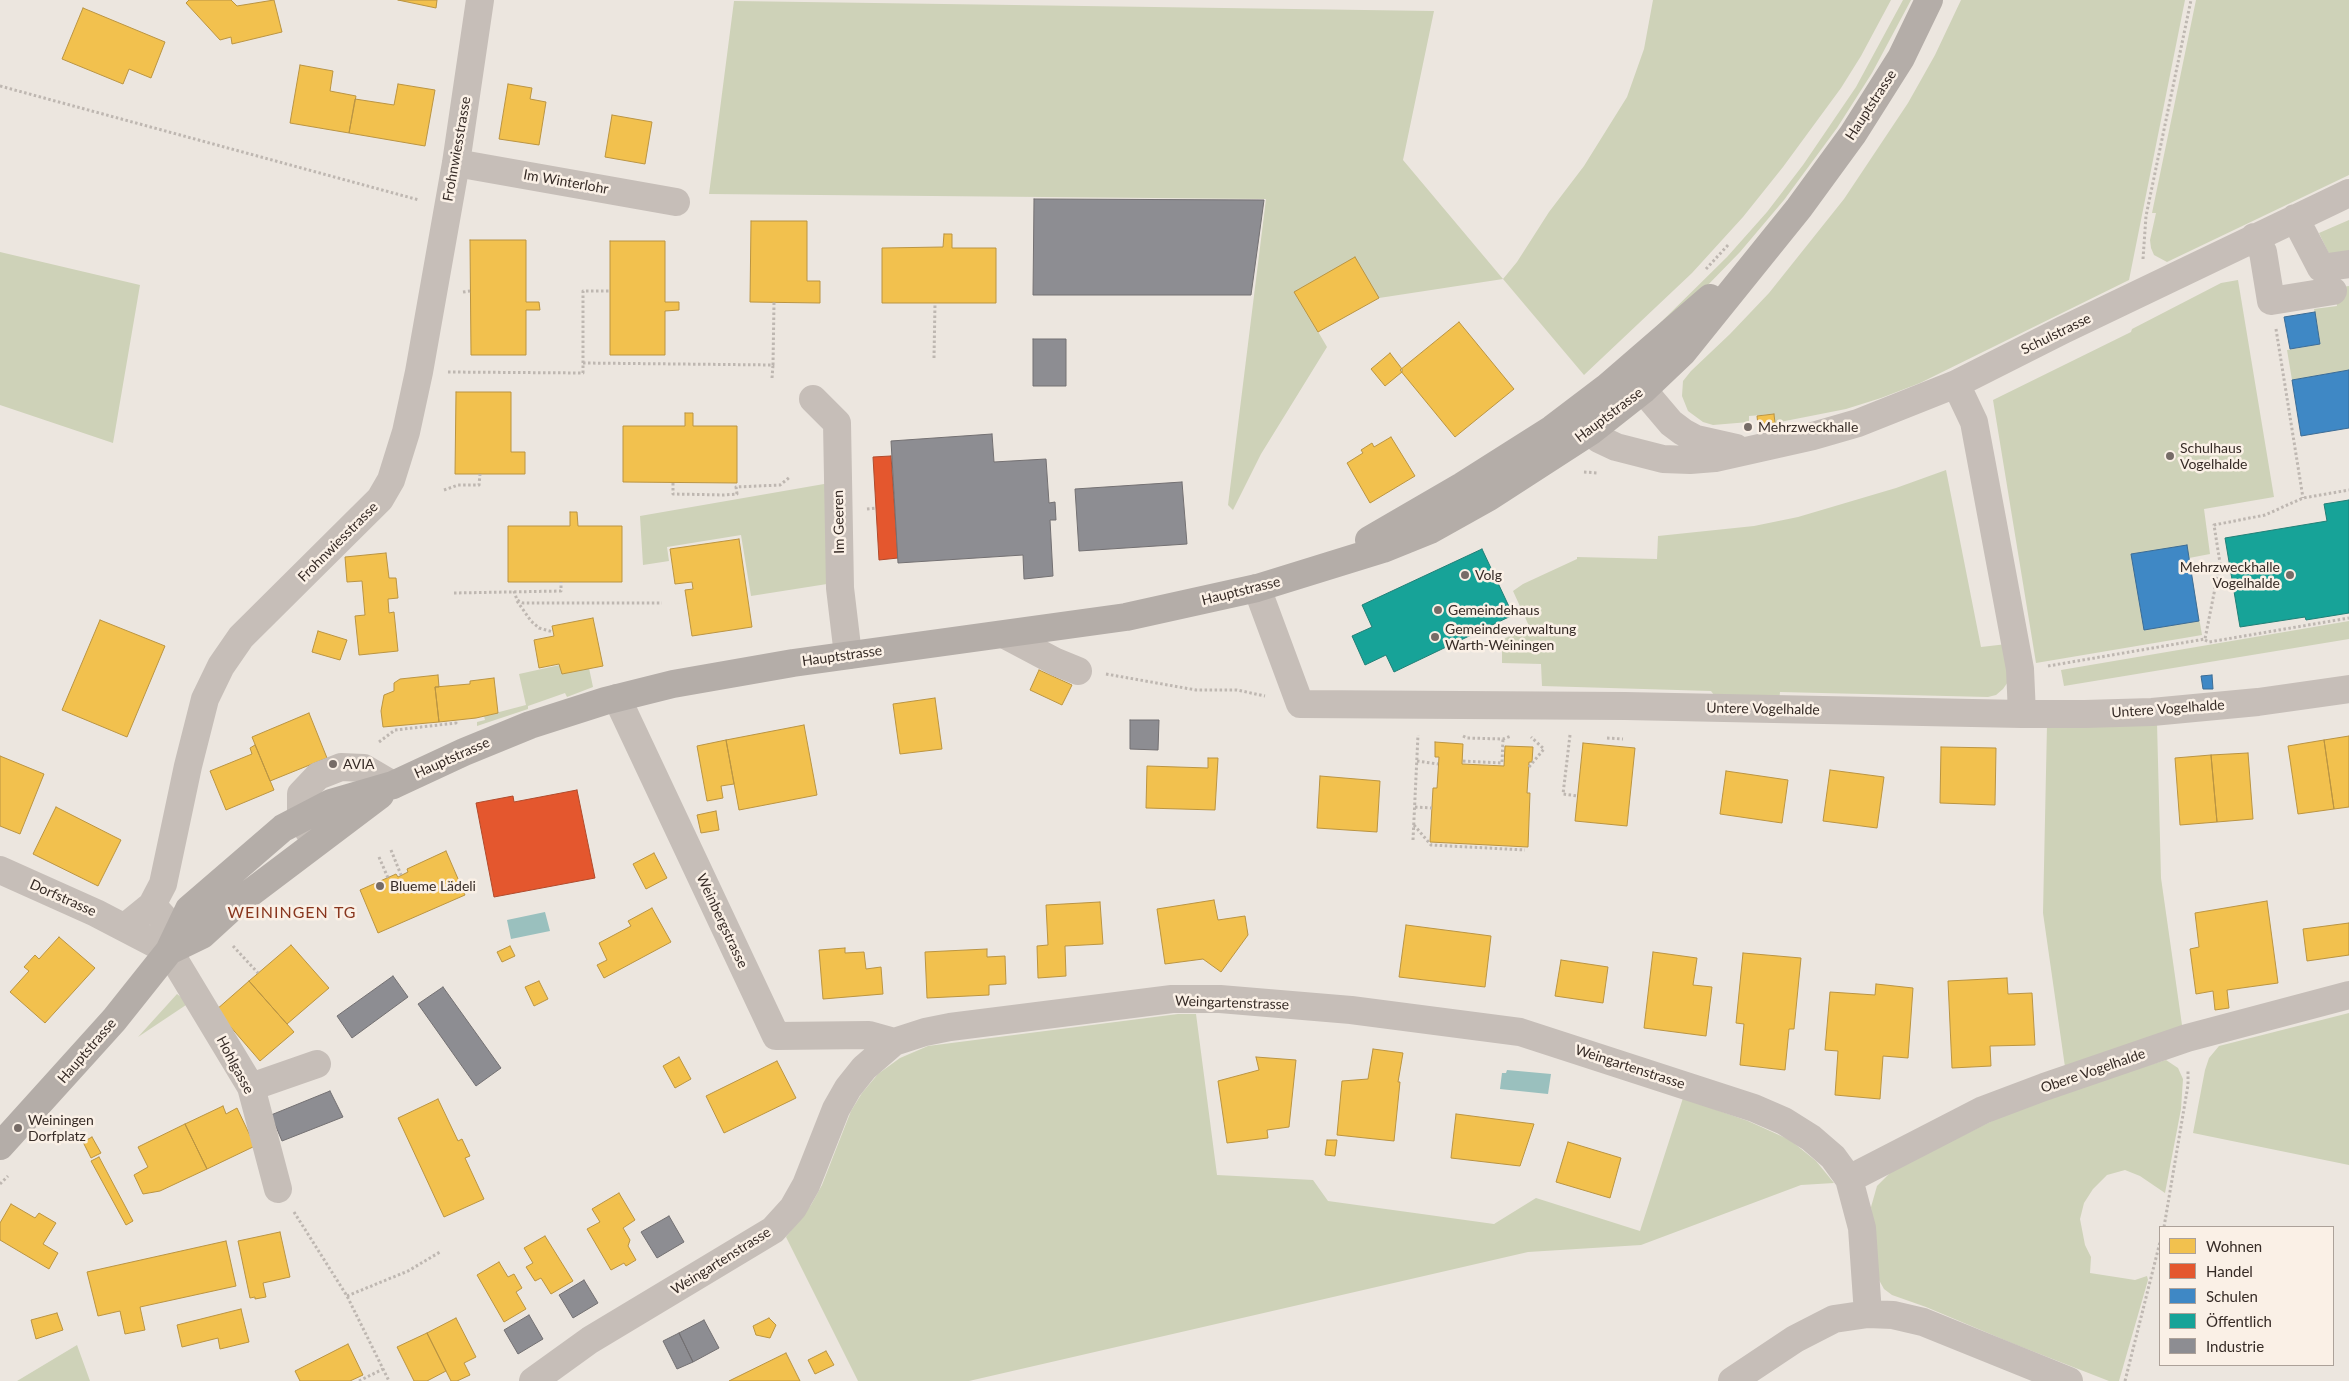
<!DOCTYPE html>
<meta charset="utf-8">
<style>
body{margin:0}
#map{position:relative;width:2349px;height:1381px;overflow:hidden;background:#ece6df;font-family:Lato,sans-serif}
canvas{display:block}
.legend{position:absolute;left:2159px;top:1226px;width:175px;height:140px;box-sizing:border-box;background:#faf0e6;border:1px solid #aca199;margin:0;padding:6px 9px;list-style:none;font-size:15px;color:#362b26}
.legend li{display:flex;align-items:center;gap:10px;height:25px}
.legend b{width:25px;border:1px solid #aca199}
</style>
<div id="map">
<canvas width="2349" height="1381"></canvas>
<ul class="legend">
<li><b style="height:14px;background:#f2c14e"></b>Wohnen</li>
<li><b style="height:14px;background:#e4572e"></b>Handel</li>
<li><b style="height:14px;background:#3f88c5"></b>Schulen</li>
<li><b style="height:14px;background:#17a398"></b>Öffentlich</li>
<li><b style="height:14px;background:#8d8d92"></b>Industrie</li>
</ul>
</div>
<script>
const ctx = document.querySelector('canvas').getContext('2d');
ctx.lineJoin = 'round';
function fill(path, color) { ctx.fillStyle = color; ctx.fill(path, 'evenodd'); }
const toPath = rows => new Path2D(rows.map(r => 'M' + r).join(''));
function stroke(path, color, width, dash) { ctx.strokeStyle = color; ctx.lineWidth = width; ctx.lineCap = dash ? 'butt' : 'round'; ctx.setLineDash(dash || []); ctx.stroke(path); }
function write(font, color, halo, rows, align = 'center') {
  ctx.font = font + ' Lato,sans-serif'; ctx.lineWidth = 5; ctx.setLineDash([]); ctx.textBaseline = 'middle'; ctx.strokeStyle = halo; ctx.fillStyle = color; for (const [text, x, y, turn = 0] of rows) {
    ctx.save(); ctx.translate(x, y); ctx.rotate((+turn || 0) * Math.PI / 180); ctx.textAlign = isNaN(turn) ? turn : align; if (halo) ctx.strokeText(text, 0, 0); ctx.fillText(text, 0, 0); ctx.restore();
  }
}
fill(toPath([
 [1653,0,1891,0,1861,56,1841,88,1783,167,1743,217,1692,273,1584,375,1503,279,1379,298,1295,292,1327,347,1261,454,1233,510,1228,505,1266,199,709,194,734,1,1434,11,1403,160,1503,279,1517,262,1549,212,1584,166,1627,97,1644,49],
 [1903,0,1911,0,1872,73,1837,128,1784,200,1740,252,1703,290,1654,329,1727,257,1767,212,1803,165,1856,87],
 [1961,0,2185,0,2129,280,1920,383,1881,398,1846,409,1775,423,1774,414,1749,416,1749,422,1713,425,1703,422,1688,411,1682,396,1683,381,1691,371,1730,334,1769,293,1844,199,1908,103,1935,55],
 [2196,0,2349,0,2349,175,2167,262,2154,255,2151,248,2150,240,2156,213,2152,213],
 [2349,220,2349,252,2331,254,2328,252,2319,233],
 [0,252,140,285,113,443,0,405],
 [2238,280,2274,497,2204,509,2210,554,2189,558,2202,635,2036,663,1993,400,2131,332,2132,329,2221,283],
 [2349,286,2349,370,2292,380,2287,350,2320,344,2314,309,2337,306,2334,288],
 [1946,470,1981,647,2007,644,2010,679,2003,689,1996,695,1988,697,1780,692,1779,701,1717,699,1711,691,1542,686,1541,664,1502,663,1502,640,1529,626,1513,591,1523,584,1577,559,1577,557,1657,559,1658,536,1754,526,1798,517,1896,488],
 [824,484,827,484,827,584,751,596,741,535,667,547,669,561,643,565,640,516],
 [2349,621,2349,639,2064,686,2061,670],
 [560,665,562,674,589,668,593,687,567,697,565,693,528,706,528,709,477,726,477,722,485,720,484,716,526,705,519,674],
 [2157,723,2161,878,2183,1032,2065,1067,2043,913,2047,725],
 [177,994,189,1003,138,1037],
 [2349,1013,2349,1165,2193,1133,2205,1070,2209,1058,2219,1046],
 [1178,1014,1196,1014,1217,1175,1313,1180,1328,1201,1494,1224,1536,1198,1640,1231,1683,1098,1748,1121,1790,1140,1816,1161,1834,1183,1801,1185,1641,1245,1528,1252,969,1381,858,1381,786,1237,811,1205,822,1185,851,1111,862,1093,878,1074,900,1058,928,1046],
 [2166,1060,2178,1068,2183,1079,2181,1109,2165,1193,2140,1176,2125,1170,2107,1175,2093,1189,2084,1203,2080,1219,2085,1245,2091,1257,2090,1273,2135,1280,2147,1276,2148,1280,2119,1381,2109,1381,2014,1344,1926,1307,1892,1295,1884,1289,1879,1280,1875,1259,1871,1207,1877,1186,1893,1170,2014,1110,2084,1085],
 [77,1345,90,1381,17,1381]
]), '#ced2b8');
fill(toPath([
 [545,912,550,931,511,939,507,920],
 [1507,1070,1551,1074,1548,1094,1500,1089,1502,1073,1506,1073]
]), '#9ac0be');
const homes = toPath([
 [189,0,231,0,237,6,274,0,282,32,232,44,231,37,220,40,186,3,189,0],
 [398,0,437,0,436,8,398,0],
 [83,8,165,42,151,78,129,69,123,84,62,59,83,8],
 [300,65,333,71,330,91,356,96,349,133,290,123,300,65],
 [398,84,435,90,425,146,349,133,355,99,394,105,398,84],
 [508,84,532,88,530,99,546,102,539,145,499,139,508,84],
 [612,115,652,122,645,164,605,157,612,115],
 [751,221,807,221,807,281,820,281,820,303,750,302,751,221],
 [944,234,952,234,952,248,996,248,996,303,882,303,882,248,943,247,944,234],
 [470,240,526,240,526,302,539,302,540,310,526,310,526,355,471,355,470,240],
 [610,241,665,241,665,302,679,302,679,310,665,311,665,355,610,355,610,241],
 [1355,257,1379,298,1318,332,1294,292,1355,257],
 [1459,322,1514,389,1455,437,1400,370,1459,322],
 [1390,353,1402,369,1402,372,1385,386,1371,369,1390,353],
 [456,392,511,392,511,452,525,452,525,474,455,474,456,392],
 [685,413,693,413,693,426,737,426,737,483,623,482,623,426,685,426,685,413],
 [1774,414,1775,423,1758,425,1757,416,1774,414],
 [1391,437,1415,476,1370,503,1347,463,1363,453,1361,450,1372,443,1374,447,1391,437],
 [570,512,577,512,578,526,622,526,622,582,508,582,508,526,570,526,570,512],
 [739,539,752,627,692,636,685,590,693,589,692,582,675,584,670,549,739,539],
 [386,553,389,578,396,578,398,598,388,599,389,613,394,612,398,651,359,655,355,616,365,615,362,581,347,582,345,557,386,553],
 [593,618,603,666,562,674,559,664,539,668,534,640,554,636,552,626,593,618],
 [100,620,165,646,127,737,62,710,100,620],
 [318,631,347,640,340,660,312,652,318,631],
 [1039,670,1072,685,1062,705,1030,690,1039,670],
 [438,675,439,687,435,687,439,722,383,727,381,711,384,695,394,691,394,683,400,679,438,675],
 [494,678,498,713,476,718,439,722,435,687,470,684,470,681,494,678],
 [935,698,942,749,900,754,893,704,935,698],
 [309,713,327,758,270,781,252,737,309,713],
 [804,725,817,795,739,810,726,740,804,725],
 [2349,736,2349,807,2334,809,2324,740,2349,736],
 [726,740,734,784,721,786,723,798,707,801,697,746,726,740],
 [2324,740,2334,809,2298,814,2288,746,2324,740],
 [1435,742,1463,744,1462,764,1504,766,1505,746,1533,747,1532,762,1529,762,1527,793,1530,793,1528,847,1430,842,1433,788,1437,788,1439,757,1435,757,1435,742],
 [1583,743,1635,748,1627,826,1575,821,1583,743],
 [255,745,274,790,226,810,210,771,252,754,250,748,255,745],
 [1941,747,1996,748,1995,805,1940,803,1941,747],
 [2248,753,2253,819,2217,822,2211,755,2248,753],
 [2211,755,2217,822,2180,825,2175,758,2211,755],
 [0,756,44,774,20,834,0,826,0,756],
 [1208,758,1218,758,1215,810,1146,808,1147,766,1208,768,1208,758],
 [1830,770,1884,777,1877,828,1823,821,1830,770],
 [1726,771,1788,780,1782,823,1720,814,1726,771],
 [1320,776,1380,781,1377,832,1317,828,1320,776],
 [56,807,121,840,98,886,33,854,56,807],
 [716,811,719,830,701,833,697,815,716,811],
 [446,851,465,895,378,933,360,890,396,874,398,877,408,872,407,869,446,851],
 [654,853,667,878,646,889,633,864,654,853],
 [1214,900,1218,920,1245,916,1248,935,1221,972,1203,959,1165,964,1157,909,1214,900],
 [2267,901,2278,983,2227,990,2229,1008,2215,1010,2213,991,2196,994,2190,949,2199,947,2195,913,2267,901],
 [1100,902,1103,944,1065,946,1066,976,1038,978,1037,946,1048,945,1046,905,1100,902],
 [652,908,671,942,604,978,597,965,607,960,599,943,631,926,628,921,652,908],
 [2349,923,2349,955,2307,961,2303,929,2349,923],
 [1406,925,1491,936,1485,987,1399,977,1406,925],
 [59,937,95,968,45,1023,10,992,29,971,24,967,35,955,39,959,59,937],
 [291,945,329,988,287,1024,249,981,291,945],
 [510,946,515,956,502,962,497,952,510,946],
 [845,948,845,953,864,952,866,969,881,967,883,994,823,999,819,950,845,948],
 [987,949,987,957,1005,956,1006,984,989,985,989,995,927,998,925,952,987,949],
 [1653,952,1697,958,1693,985,1712,987,1706,1036,1644,1028,1653,952],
 [1743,953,1801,958,1794,1029,1789,1029,1785,1070,1740,1065,1744,1024,1736,1023,1743,953],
 [1561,960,1608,967,1603,1003,1555,996,1561,960],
 [2007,978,2008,994,2032,993,2035,1045,1990,1046,1991,1066,1952,1068,1948,981,2007,978],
 [249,981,294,1032,260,1061,216,1010,249,981],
 [539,981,548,999,534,1006,525,987,539,981],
 [1876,984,1913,988,1908,1058,1883,1056,1880,1099,1835,1095,1838,1051,1825,1050,1830,992,1875,995,1876,984],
 [1373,1049,1403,1053,1398,1082,1400,1082,1394,1141,1337,1135,1342,1081,1368,1079,1373,1049],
 [679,1057,691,1079,675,1088,663,1066,679,1057],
 [1256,1057,1296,1060,1289,1127,1267,1130,1268,1138,1227,1143,1218,1081,1259,1070,1256,1057],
 [777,1061,796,1098,724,1133,706,1096,777,1061],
 [438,1099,458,1141,462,1139,470,1156,465,1158,484,1199,444,1217,398,1118,438,1099],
 [223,1106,226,1114,237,1108,255,1146,207,1169,185,1124,223,1106],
 [1456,1114,1534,1124,1520,1166,1451,1158,1456,1114],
 [185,1124,207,1169,160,1191,143,1194,134,1175,148,1167,138,1147,185,1124],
 [92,1137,101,1153,91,1158,83,1142,92,1137],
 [1327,1140,1337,1140,1335,1156,1325,1155,1327,1140],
 [1568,1142,1621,1158,1610,1198,1556,1182,1568,1142],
 [99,1157,133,1221,126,1225,91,1161,99,1157],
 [619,1193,635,1220,623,1228,630,1240,628,1246,636,1260,626,1266,624,1263,611,1270,587,1229,600,1222,592,1209,619,1193],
 [11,1204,35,1218,39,1213,56,1223,43,1244,58,1253,49,1269,0,1240,0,1223,11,1204],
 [280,1232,290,1277,263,1283,266,1297,255,1299,255,1297,250,1298,238,1241,280,1232],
 [545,1236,573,1281,551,1294,541,1278,535,1281,526,1267,533,1263,524,1248,545,1236],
 [226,1241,236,1286,140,1307,145,1330,125,1334,120,1311,98,1316,87,1272,226,1241],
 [499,1262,508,1277,514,1274,522,1288,516,1292,526,1309,504,1322,477,1275,499,1262],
 [241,1309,249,1342,220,1349,218,1338,182,1347,177,1325,241,1309],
 [57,1313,63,1330,36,1339,31,1320,57,1313],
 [456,1318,476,1357,464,1363,470,1375,457,1381,451,1381,427,1333,456,1318],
 [769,1318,776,1325,770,1338,756,1335,753,1326,769,1318],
 [427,1333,446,1371,427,1381,414,1381,397,1347,427,1333],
 [348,1344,363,1375,350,1381,300,1381,295,1371,348,1344],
 [826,1351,834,1365,815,1374,808,1360,826,1351],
 [786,1353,800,1381,729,1381,786,1353]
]);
fill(homes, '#f2c14e');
stroke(homes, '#ba9442', 1);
const shops = toPath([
 [891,456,898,558,879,560,873,457,891,456],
 [577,790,595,878,494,897,476,803,513,796,514,802,577,790]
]);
fill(shops, '#e4572e');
stroke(shops, '#b04a2c', 1);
const schools = toPath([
 [2315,312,2320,344,2290,349,2284,317,2315,312],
 [2349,370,2349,428,2301,436,2292,380,2349,370],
 [2187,545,2199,621,2144,630,2131,554,2187,545],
 [2212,675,2213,689,2203,689,2201,676,2212,675]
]);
fill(schools, '#3f88c5');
stroke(schools, '#3c6c95', 1);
const public = toPath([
 [2349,500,2349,613,2306,620,2305,617,2240,627,2225,538,2327,521,2324,504,2349,500],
 [1482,549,1513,615,1394,672,1386,655,1365,665,1352,636,1372,627,1362,605,1482,549]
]);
fill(public, '#17a398');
stroke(public, '#207f76', 1);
const industry = toPath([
 [1034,199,1264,200,1251,295,1033,295,1034,199],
 [1033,339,1066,339,1066,386,1033,386,1033,339],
 [992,434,994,462,1046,459,1049,503,1055,502,1056,520,1050,520,1053,576,1024,579,1023,555,898,563,891,441,992,434],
 [1182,482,1187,544,1079,551,1075,489,1182,482],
 [1130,720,1159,720,1158,750,1130,749,1130,720],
 [393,976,408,997,352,1038,337,1016,393,976],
 [443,987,501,1068,476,1086,418,1004,443,987],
 [330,1091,343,1117,282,1141,271,1115,330,1091],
 [669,1216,684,1242,657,1258,641,1232,669,1216],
 [584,1280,598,1303,573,1318,559,1295,584,1280],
 [529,1315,543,1339,518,1354,504,1330,529,1315],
 [704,1320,719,1348,693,1362,679,1333,704,1320],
 [679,1333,693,1362,677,1369,663,1341,679,1333]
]);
fill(industry, '#8d8d92');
stroke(industry, '#737072', 1);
stroke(toPath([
 [0,86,419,200],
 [2143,259,2146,216,2191,0],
 [1706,269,1729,244],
 [463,292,470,291],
 [2276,329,2303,498],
 [934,358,935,303],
 [583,363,773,365,774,302],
 [448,372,583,373,583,291,610,291],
 [772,378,773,365],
 [1584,472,1598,473],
 [673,483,673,494,724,495,737,494,736,487,780,485,790,477],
 [444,490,458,485,479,485,480,474],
 [867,509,876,508],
 [514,591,517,600,523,603,662,603],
 [454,593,561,591,561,582],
 [517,601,531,621,539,628,553,632],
 [2205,640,2209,642,2349,618],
 [2048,666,2205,639,2220,563,2214,525,2265,515,2303,498,2349,490],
 [1106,674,1196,690,1237,690,1265,696],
 [1570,735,1563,794,1578,796],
 [1463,736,1467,738,1503,739,1511,736],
 [1607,738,1623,739],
 [379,742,395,730,456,723,455,720],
 [1417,761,1438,764],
 [1463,761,1502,763,1503,739],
 [1529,767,1544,749,1531,737],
 [1415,807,1432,808],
 [1414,825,1431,845,1525,850],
 [1413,840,1418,735],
 [391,850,401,875],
 [379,857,388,878],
 [233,946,258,973],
 [0,1184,8,1176],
 [294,1212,347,1296,389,1381],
 [2164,1227,2188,1085,2188,1069],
 [347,1296,408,1271,440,1252],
 [359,1381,383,1369],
 [2125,1381,2160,1242]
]), '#beb7b1', 3, [2.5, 2.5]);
stroke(toPath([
 [456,163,676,202],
 [2295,218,2321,268,2349,264],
 [2254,237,2263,252,2271,301,2333,291],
 [1956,384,1974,422,2020,669,2022,714],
 [1643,390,1671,423,1683,432,1696,439,1736,448],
 [813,399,837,423,840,588,848,655],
 [1591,431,1599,439,1616,447,1663,459,1690,460,1715,458,1813,436,1858,423,1956,384,2063,330,2349,193],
 [1257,588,1300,704,1625,706,2022,714,2085,714,2152,712,2258,702,2349,689],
 [1005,635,1056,662,1078,671],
 [617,698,776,1036,869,1035,894,1042],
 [316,842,301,819,301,794,318,776,341,767,364,768,393,785],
 [0,870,96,913,169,951],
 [152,905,163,917,169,951,251,1087,278,1189],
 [125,927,152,905,163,884,188,766,205,699,221,666,241,637,380,499,391,480,406,432,419,372,456,163,480,0],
 [251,1087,317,1064],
 [1849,1179,1983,1110,2044,1087,2187,1038,2349,995],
 [533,1381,590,1340,773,1230,793,1208,806,1185,836,1109,848,1088,864,1068,894,1042,925,1032,950,1027,1172,999,1220,999,1351,1010,1520,1032,1754,1108,1784,1121,1811,1138,1833,1157,1849,1179,1862,1228,1868,1314],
 [1732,1381,1795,1339,1834,1319,1868,1314,1893,1315,1923,1322,2069,1381]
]), '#c6beb8', 28);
stroke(toPath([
 [1369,540,1462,486,1552,429,1606,388,1710,298],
 [169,951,202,935,237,903,380,795],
 [0,1146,114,1020,169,951,189,909,283,828,331,803,393,785,464,752,530,725,605,701,673,684,793,663,1126,617,1257,588,1383,549,1430,530,1489,497,1591,431,1643,390,1683,352,1799,208,1853,134,1901,58,1929,0]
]), '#b4ada8', 28);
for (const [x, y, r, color] of [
 [1748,427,5,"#766c67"],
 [2170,456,5,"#766c67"],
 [1465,575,5,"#766c67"],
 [2290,575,5,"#766c67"],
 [1438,610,5,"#766c67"],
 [1435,637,5,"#766c67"],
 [333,764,5,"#766c67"],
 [380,886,5,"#766c67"],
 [18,1128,5,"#766c67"]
]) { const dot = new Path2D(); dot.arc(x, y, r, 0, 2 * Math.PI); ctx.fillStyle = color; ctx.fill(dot); stroke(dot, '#faf0e6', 2); }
write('14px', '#362b26', '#faf0e6', [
 ["Hauptstrasse",1871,105,-57],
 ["Frohnwiesstrasse",457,149,-80],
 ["Im Winterlohr",566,182,10],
 ["Schulstrasse",2056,334,-26],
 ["Hauptstrasse",1609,415,-37],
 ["Im Geeren",839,522,-91],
 ["Frohnwiesstrasse",338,542,-45],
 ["Hauptstrasse",1241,591,-14],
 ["Hauptstrasse",842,656,-8],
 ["Untere Vogelhalde",1763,709,1],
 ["Untere Vogelhalde",2168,709,-4],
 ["Hauptstrasse",452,758,-24],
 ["Dorfstrasse",63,898,24],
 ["Weinbergstrasse",722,921,65],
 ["Weingartenstrasse",1232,1003,2],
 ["Hauptstrasse",87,1051,-49],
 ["Hohlgasse",235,1065,62],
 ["Weingartenstrasse",1630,1067,18],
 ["Obere Vogelhalde",2093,1071,-19],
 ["Weingartenstrasse",721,1261,-32]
]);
write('14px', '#362b26', '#faf0e6', [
 ["Mehrzweckhalle",1758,427],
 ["Schulhaus",2180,448],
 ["Vogelhalde",2180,464],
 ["Mehrzweckhalle",2280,567,"right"],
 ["Vogelhalde",2280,583,"right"],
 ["Volg",1475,575],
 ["Gemeindehaus",1448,610],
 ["Gemeindeverwaltung",1445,629],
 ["Warth-Weiningen",1445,645],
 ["AVIA",343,764],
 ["Blueme Lädeli",390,886],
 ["Weiningen",28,1120],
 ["Dorfplatz",28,1136]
], 'left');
ctx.letterSpacing = '1px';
write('16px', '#88351d', '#faf0e6', [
 ["WEININGEN TG",292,913]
]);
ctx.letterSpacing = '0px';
</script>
